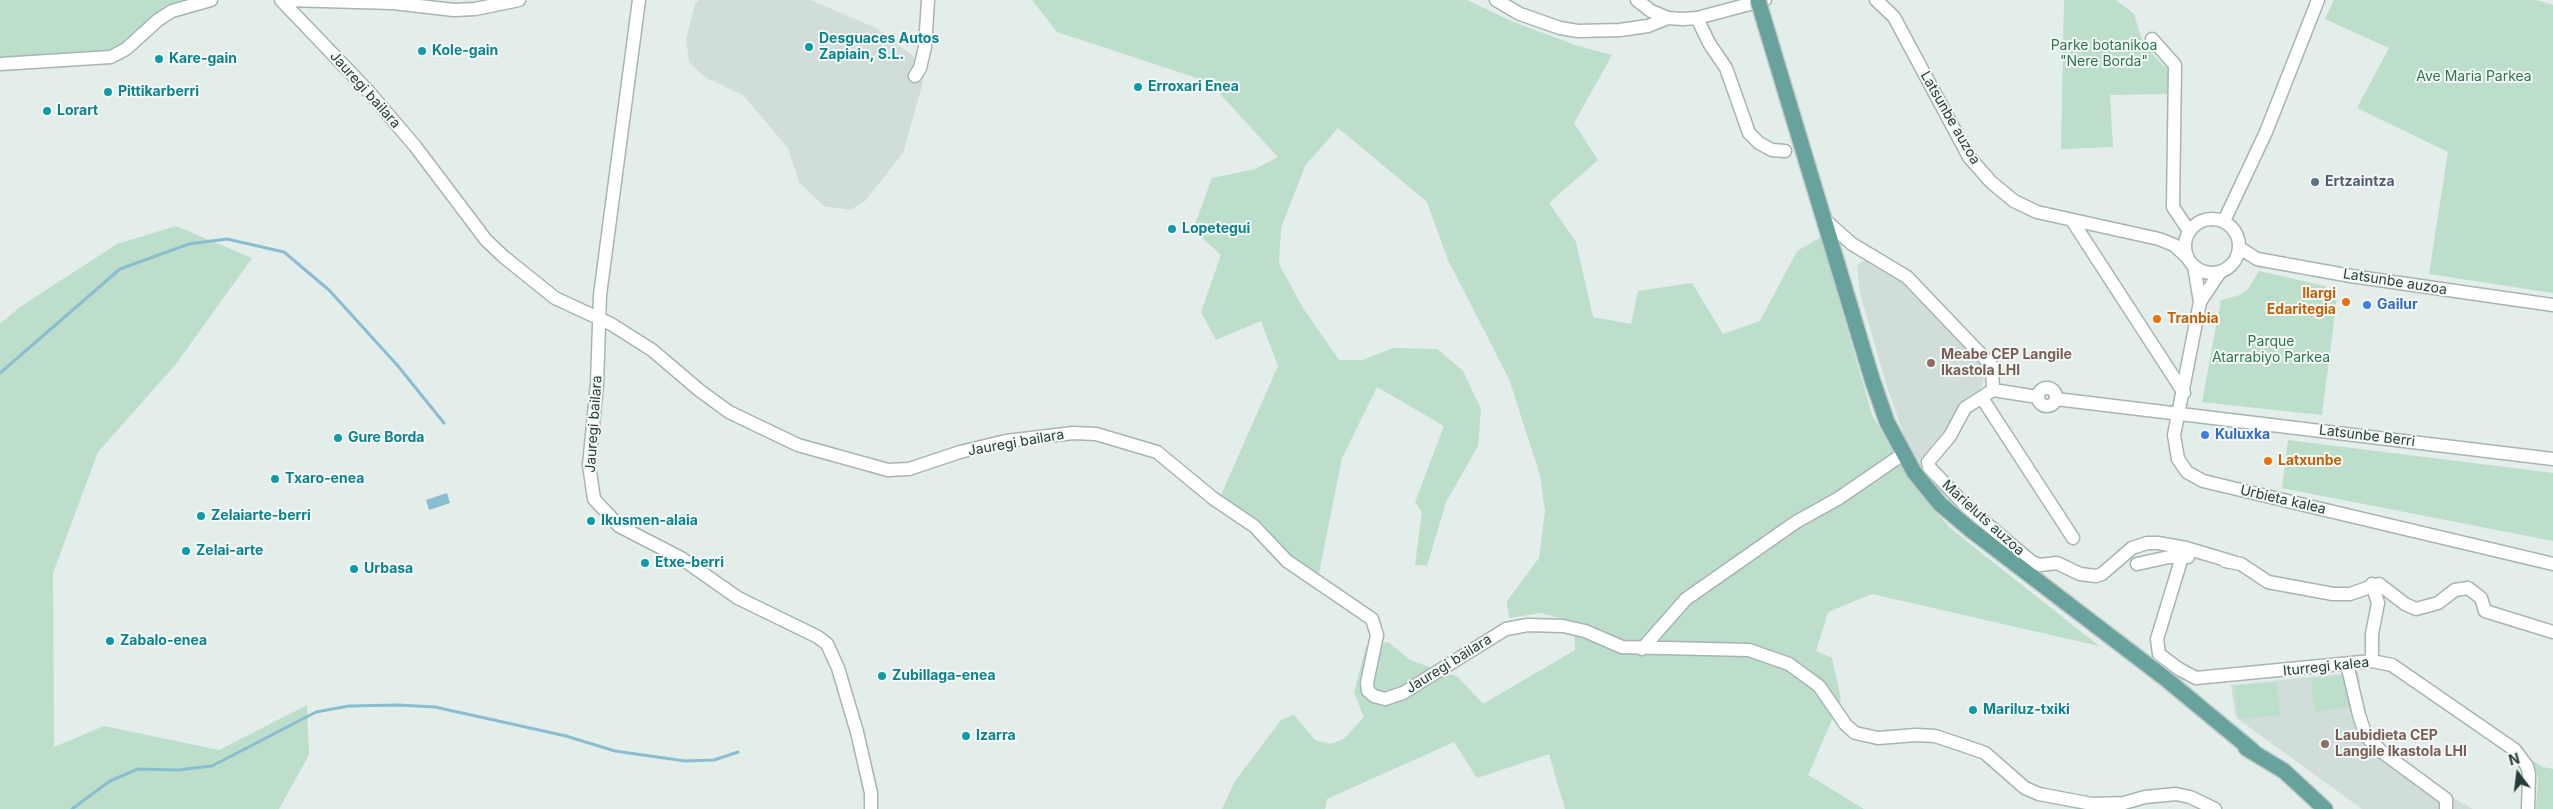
<!DOCTYPE html>
<style>
body{margin:0}
#map{position:relative;width:2553px;height:809px;overflow:hidden;background:#e3edea;font-family:Inter,sans-serif}
canvas{display:block}
.north{position:absolute;left:2493px;top:749px;width:50px;height:50px;-webkit-text-stroke:4px #f4f9f7;paint-order:stroke;rotate:345deg;font-size:14px;font-weight:700;line-height:20px;text-align:center;color:#233e3b}
.north::after{content:'';display:block;margin:auto;width:18px;height:22px;background:#233e3b;clip-path:polygon(50% 0,100% 100%,50% 72%,0 100%)}
</style>
<div id="map">
<canvas width="2553" height="809"></canvas>
<div class="north">N</div>
</div>
<script>
const ctx = document.querySelector('canvas').getContext('2d');
ctx.lineJoin = 'round';
function fill(path, color) { ctx.fillStyle = color; ctx.fill(path, 'evenodd'); }
const toPath = rows => new Path2D(rows.map(r => 'M' + r).join(''));
function stroke(path, color, width, dash) { ctx.strokeStyle = color; ctx.lineWidth = width; ctx.lineCap = dash ? 'butt' : 'round'; ctx.setLineDash(dash || []); ctx.stroke(path); }
function write(font, color, halo, rows, align = 'center') {
  ctx.font = font + ' Inter,sans-serif'; ctx.lineWidth = 4; ctx.setLineDash([]); ctx.textBaseline = 'middle'; ctx.strokeStyle = halo; ctx.fillStyle = color; for (const [text, x, y, turn = 0] of rows) {
    ctx.save(); ctx.translate(x, y); ctx.rotate((+turn || 0) * Math.PI / 180); ctx.textAlign = isNaN(turn) ? turn : align; if (halo) ctx.strokeText(text, 0, 0); ctx.fillText(text, 0, 0); ctx.restore();
  }
}
fill(toPath([
 [699,0,811,0,876,28,913,56,923,82,903,153,865,201,850,210,824,206,799,182,788,148,744,96,705,77,689,62,686,39,695,4],
 [1865,260,1900,281,1979,359,1984,367,1984,380,1980,390,1959,409,1939,445,1919,462,1904,435,1886,384,1860,293,1857,265],
 [2358,672,2360,681,2357,695,2371,735,2442,792,2473,809,2362,809,2238,719,2235,714,2231,685]
]), '#d1ddd9');
fill(toPath([
 [0,0,188,0,163,8,117,48,101,52,32,55,0,59],
 [1032,0,1467,0,1511,21,1578,46,1612,55,1574,123,1598,160,1549,203,1576,242,1593,317,1631,324,1638,291,1692,283,1723,334,1760,321,1797,251,1821,237,1872,415,1912,484,1950,528,2099,646,1872,594,1828,612,1816,651,1832,658,1841,699,1808,775,1864,809,1565,809,1549,754,1477,778,1454,742,1327,799,1325,809,1222,809,1235,781,1281,720,1294,715,1315,740,1330,744,1344,739,1364,717,1354,693,1366,646,1388,642,1410,660,1458,677,1483,704,1575,650,1574,622,1541,613,1509,618,1507,601,1539,558,1545,511,1540,475,1509,379,1448,260,1427,202,1338,128,1305,166,1281,228,1279,264,1303,308,1339,360,1362,360,1394,348,1437,349,1463,371,1481,409,1478,446,1446,502,1427,566,1415,565,1422,512,1415,502,1444,426,1377,387,1342,458,1318,578,1298,565,1263,524,1221,495,1278,366,1261,321,1216,340,1201,312,1221,255,1193,230,1212,178,1255,169,1278,157,1209,82,1057,32],
 [2064,0,2116,0,2134,14,2141,37,2153,55,2164,66,2173,69,2173,79,2167,82,2169,94,2110,95,2113,147,2061,149],
 [2334,0,2536,0,2553,5,2553,293,2429,274,2448,152,2357,108,2389,48,2325,19],
 [176,226,252,258,176,364,98,452,53,573,54,747,104,726,219,750,307,705,309,755,279,809,0,809,0,324,20,307,117,244],
 [2259,271,2325,286,2327,295,2337,297,2322,415,2202,402,2221,300,2240,295,2248,289],
 [2288,440,2553,473,2553,541,2282,488],
 [2346,675,2350,707,2315,712,2311,679],
 [2277,682,2280,715,2238,719,2234,686],
 [2533,761,2543,767,2553,769,2553,809,2536,809,2538,778]
]), '#bcdeca');
fill(toPath([
 [447,493,450,503,429,510,426,500]
]), '#8bbdd2');
stroke(toPath([
 [0,373,120,269,189,244,227,239,284,252,329,290,398,366,444,423],
 [72,809,110,781,138,769,178,770,212,766,316,712,349,706,399,705,435,707,566,736,615,751,685,761,714,760,738,752]
]), '#8bbdd2', 3);
const minor = toPath([
 [281,0,368,91,415,146,486,240,504,257,555,298,611,324,652,350,699,390,729,412,798,445,888,470,909,469,960,452,1006,441,1073,433,1096,434,1157,452,1214,499,1254,526,1287,561,1372,619,1377,635,1367,683,1368,691,1374,696,1385,699,1403,693,1506,629,1528,625,1563,626,1585,631,1622,647,1749,650,1789,664,1819,686,1846,725,1855,733,1878,738,1916,735,1935,736,1965,746,1985,753,2025,788,2039,794,2092,804,2124,803,2145,797,2176,794,2190,797,2215,809],
 [287,0,393,3,454,10,475,9,519,0],
 [639,0,600,295,597,384,589,465,594,499,619,526,681,558,738,598,818,637,827,644,838,668,857,732,871,793,871,809],
 [1496,0,1520,14,1560,28,1578,31,1620,30,1648,26,1668,18],
 [1637,0,1651,11,1668,18,1683,19,1697,18,1765,0],
 [1876,0,1894,17,1969,157,1991,182,2014,201,2037,212,2159,239,2174,245,2187,257],
 [1697,18,1709,43,1726,68,1749,133,1759,143,1772,150,1785,151],
 [2152,39,2175,65,2173,207,2189,231],
 [0,64,111,57,126,49,158,20,172,11,211,0],
 [915,76,920,68,925,47,928,0],
 [1823,218,1852,244,1907,277,1992,366,1993,390],
 '2185 246a27 27 0 1 1 54 0a27 27 0 1 1-54 0Z',
 [2224,221,2266,132,2318,0],
 [2073,222,2184,393],
 [2240,248,2257,259,2351,276,2553,305],
 [2194,266,2200,302],
 [2220,272,2200,302,2174,435,2178,459,2187,472,2203,481,2553,564],
 '2038 397a9 9 0 1 1 18 0a9 9 0 1 1-18 0Z',
 [2038,397,1993,390,1965,408,1950,436,1928,462,1929,467,1967,507,2014,547,2032,562,2040,565,2057,563,2080,574,2096,576,2102,574,2132,548,2147,543,2158,543,2186,548,2233,562],
 [1982,398,2073,538],
 [2056,399,2553,459],
 [2182,557,2157,639,2159,654,2179,669,2196,678,2372,661,2392,665,2515,750,2527,766,2529,774,2528,809],
 [2225,561,2241,564,2268,582,2333,594,2350,594,2379,584,2405,604,2416,609,2438,603,2455,590,2468,588,2481,598,2485,611,2553,632],
 [2137,564,2169,557,2188,557],
 [1642,649,1686,599,1796,522,1839,498,1903,454],
 [2372,661,2372,634,2378,603,2372,584],
 [2347,664,2359,715,2366,736,2382,752,2446,799,2446,809]
]);
const major = toPath([
 [1763,17,1872,379,1887,422,1914,472,1940,504,1971,530,2166,679,2253,751],
 [2246,748,2284,771,2325,809]
]);
stroke(minor, '#a6b5b2', 15);
stroke(major, '#c1c9c8', 18);
stroke(minor, '#fff', 12);
stroke(major, '#68a29c', 15);
const majorBridge = toPath([
 [1758,0,1763,17]
]);
stroke(majorBridge, '#c1c9c8', 18, []);
stroke(majorBridge, '#68a29c', 15);
for (const [x, y, r, color] of [
 [809,47,5,"#0f9aa8"],
 [422,51,5,"#0f9aa8"],
 [159,59,5,"#0f9aa8"],
 [1138,87,5,"#0f9aa8"],
 [108,92,5,"#0f9aa8"],
 [47,111,5,"#0f9aa8"],
 [2315,182,5,"#5c6f8a"],
 [1172,229,5,"#0f9aa8"],
 [2346,302,5,"#e8710a"],
 [2367,305,5,"#3f7fe0"],
 [2157,319,5,"#e8710a"],
 [1931,363,5,"#8d6e63"],
 [2205,435,5,"#3f7fe0"],
 [338,438,5,"#0f9aa8"],
 [2268,461,5,"#e8710a"],
 [275,479,5,"#0f9aa8"],
 [201,516,5,"#0f9aa8"],
 [591,521,5,"#0f9aa8"],
 [186,551,5,"#0f9aa8"],
 [645,563,5,"#0f9aa8"],
 [354,569,5,"#0f9aa8"],
 [110,641,5,"#0f9aa8"],
 [882,676,5,"#0f9aa8"],
 [1973,710,5,"#0f9aa8"],
 [966,736,5,"#0f9aa8"],
 [2325,744,5,"#8d6e63"]
]) { const dot = new Path2D(); dot.arc(x, y, r, 0, 2 * Math.PI); ctx.fillStyle = color; ctx.fill(dot); stroke(dot, '#f4f9f7', 2); }
write('bold 14px', '#0d838f', '#f4f9f7', [
 ["Desguaces Autos",819,39],
 ["Zapiain, S.L.",819,55],
 ["Kole-gain",432,51],
 ["Kare-gain",169,59],
 ["Erroxari Enea",1148,87],
 ["Pittikarberri",118,92],
 ["Lorart",57,111],
 ["Lopetegui",1182,229],
 ["Gure Borda",348,438],
 ["Txaro-enea",285,479],
 ["Zelaiarte-berri",211,516],
 ["Ikusmen-alaia",601,521],
 ["Zelai-arte",196,551],
 ["Etxe-berri",655,563],
 ["Urbasa",364,569],
 ["Zabalo-enea",120,641],
 ["Zubillaga-enea",892,676],
 ["Mariluz-txiki",1983,710],
 ["Izarra",976,736]
], 'left');
write('14px', '#2d7553', '#f4f9f7', [
 ["Parke botanikoa",2104,46],
 ["\"Nere Borda\"",2104,62],
 ["Ave Maria Parkea",2474,77],
 ["Parque",2271,342],
 ["Atarrabiyo Parkea",2271,358]
]);
write('14px', '#233e3b', '#f4f9f7', [
 ["Jauregi bailara",365,90,48],
 ["Latsunbe auzoa",1950,118,60],
 ["Latsunbe auzoa",2395,282,9],
 ["Jauregi bailara",594,424,-86],
 ["Latsunbe Berri",2367,436,7],
 ["Jauregi bailara",1016,443,-10],
 ["Urbieta kalea",2283,500,13],
 ["Marieluts auzoa",1983,518,42],
 ["Jauregi bailara",1449,664,-32],
 ["Iturregi kalea",2326,667,-6]
]);
write('bold 14px', '#4e5e75', '#f4f9f7', [
 ["Ertzaintza",2325,182]
], 'left');
write('bold 14px', '#c56008', '#f4f9f7', [
 ["Ilargi",2336,294,"right"],
 ["Edaritegia",2336,310,"right"],
 ["Tranbia",2167,319],
 ["Latxunbe",2278,461]
], 'left');
write('bold 14px', '#366cbe', '#f4f9f7', [
 ["Gailur",2377,305],
 ["Kuluxka",2215,435]
], 'left');
write('bold 14px', '#785e54', '#f4f9f7', [
 ["Meabe CEP Langile",1941,355],
 ["Ikastola LHI",1941,371],
 ["Laubidieta CEP",2335,736],
 ["Langile Ikastola LHI",2335,752]
], 'left');
</script>
